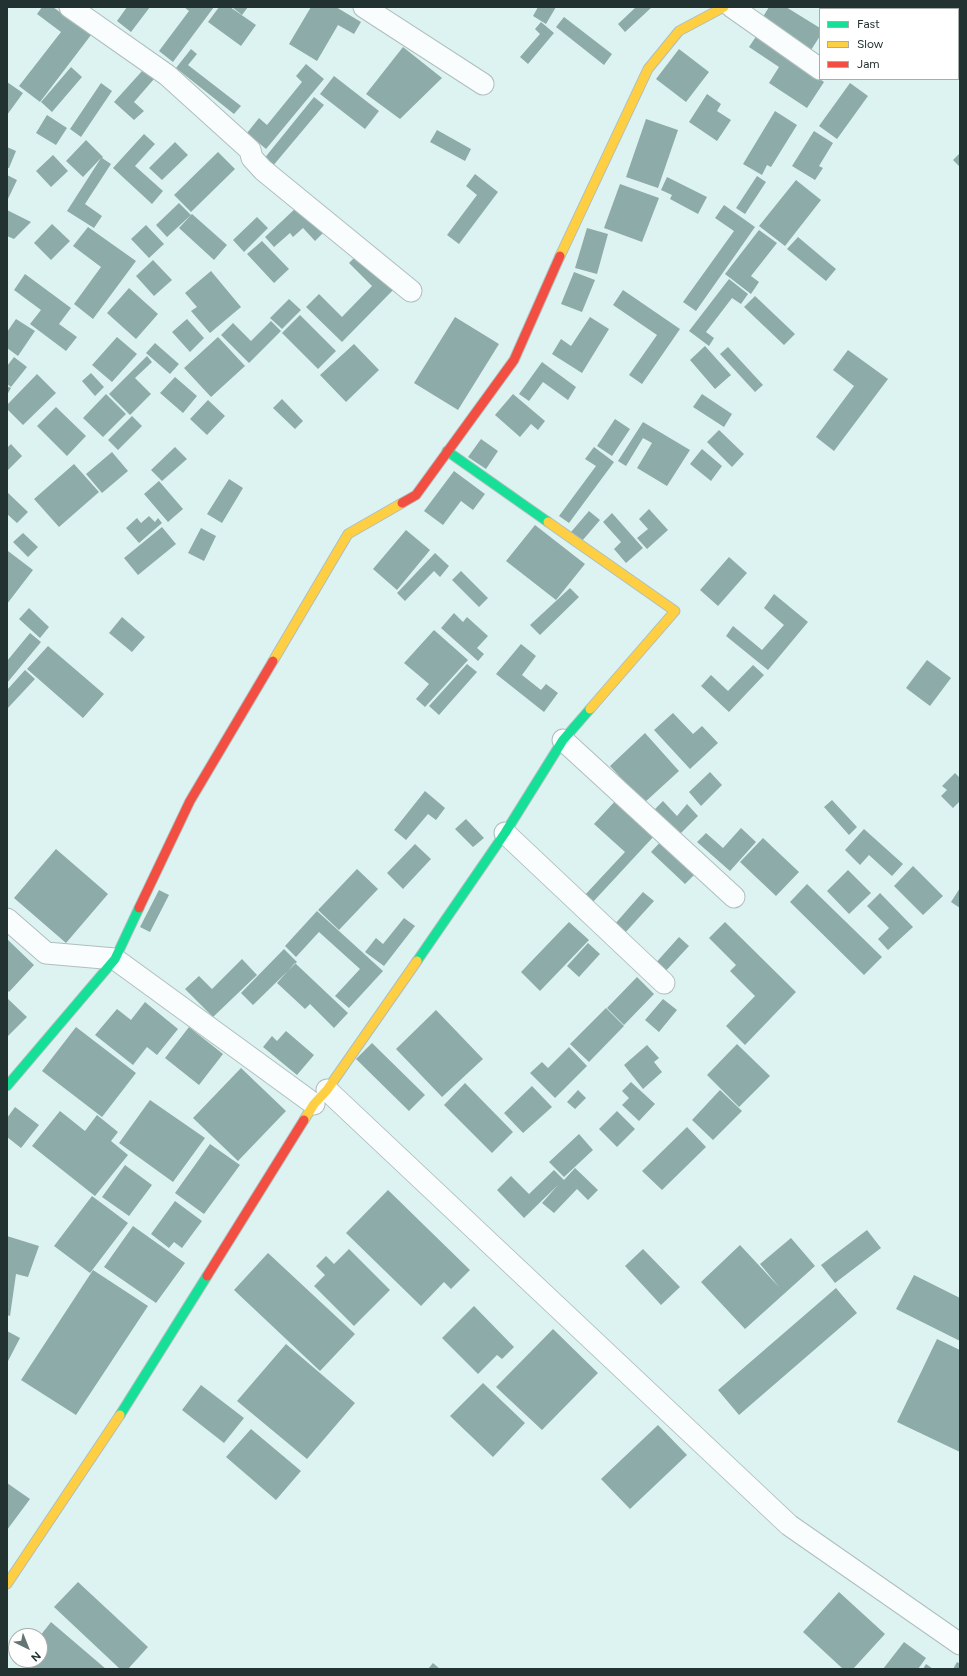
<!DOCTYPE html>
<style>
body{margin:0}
#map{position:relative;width:967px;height:1676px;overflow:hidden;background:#ddf3f1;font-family:Figtree,sans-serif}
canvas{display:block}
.frame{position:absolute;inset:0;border:8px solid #223231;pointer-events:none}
.legend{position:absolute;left:819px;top:8px;width:140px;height:72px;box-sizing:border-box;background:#fff;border:1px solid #a7adad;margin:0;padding:5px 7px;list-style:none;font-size:12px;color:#223231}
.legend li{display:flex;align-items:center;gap:8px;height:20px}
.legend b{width:20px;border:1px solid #a7adad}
.north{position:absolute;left:8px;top:1628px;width:40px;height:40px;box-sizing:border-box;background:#fff;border:1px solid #a7adad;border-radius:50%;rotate:137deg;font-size:11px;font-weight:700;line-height:16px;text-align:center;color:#223231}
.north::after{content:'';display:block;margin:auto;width:14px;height:18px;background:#637674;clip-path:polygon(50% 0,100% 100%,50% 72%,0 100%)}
</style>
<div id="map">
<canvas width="967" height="1676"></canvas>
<div class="frame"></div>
<ul class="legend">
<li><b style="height:5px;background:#16e098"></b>Fast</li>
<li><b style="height:5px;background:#ffcf43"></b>Slow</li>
<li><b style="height:5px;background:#f24e42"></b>Jam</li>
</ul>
<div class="north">N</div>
</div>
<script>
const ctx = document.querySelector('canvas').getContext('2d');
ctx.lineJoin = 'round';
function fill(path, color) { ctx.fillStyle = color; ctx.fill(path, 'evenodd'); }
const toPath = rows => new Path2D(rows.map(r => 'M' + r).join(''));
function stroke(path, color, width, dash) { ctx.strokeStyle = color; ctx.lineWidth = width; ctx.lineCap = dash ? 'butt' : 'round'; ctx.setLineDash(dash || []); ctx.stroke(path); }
fill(toPath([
 [42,7,53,7,91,35,40,102,19,86,61,32,37,14],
 [127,7,150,7,131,32,117,21],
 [184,7,214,7,173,62,159,51,189,11],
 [219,7,230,7,256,25,241,46,208,22],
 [232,7,248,7,242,15],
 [311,7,336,7,361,22,354,34,338,25,317,61,289,44],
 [538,7,556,7,546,24,533,16],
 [636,7,652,7,625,32,618,24],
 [769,7,786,7,820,28,820,36,811,50,761,20],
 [848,7,868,7,867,9,847,9],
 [887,7,902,7,901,9,886,9],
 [935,7,945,7,948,9,934,9],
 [564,17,612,54,604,65,556,27],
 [541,22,554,33,528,64,520,57,540,34,535,29],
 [757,35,824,82,807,108,769,83,779,67,749,47],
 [958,39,960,40,960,68,958,66],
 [403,47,442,78,400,119,366,94],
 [191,49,197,54,188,65,241,106,234,114,176,68],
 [679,49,709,72,686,102,656,79],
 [306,64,324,79,266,149,247,133,259,118,267,125,302,82,296,76],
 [71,67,82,77,52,112,41,102],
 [143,70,154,79,134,102,144,111,134,120,114,102],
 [334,76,379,111,365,129,320,94],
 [7,82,23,93,7,115],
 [101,83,112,91,81,137,70,129],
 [850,83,868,96,837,139,819,126],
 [707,94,721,104,717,111,731,120,717,141,689,122],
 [314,97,324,105,272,167,263,160],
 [775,111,797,125,771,167,767,165,762,175,743,164],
 [47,115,67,128,56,145,36,133],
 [646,119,678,130,658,188,626,177],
 [437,130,471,149,465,161,430,142],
 [814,131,833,143,819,166,823,168,815,180,792,166],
 [144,134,155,144,135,166,163,191,152,204,113,168],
 [86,140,103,157,102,158,111,164,85,204,102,216,94,228,67,211,101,158,83,177,66,161],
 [175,142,188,155,162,180,149,168],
 [7,147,16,151,9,168,7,168],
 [218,152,235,169,191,212,174,195],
 [960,153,960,167,953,160],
 [53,155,68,171,51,187,36,171],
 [475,174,498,192,459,244,447,235,477,195,466,186],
 [7,175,17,180,7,201],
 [757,176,766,182,745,214,736,208],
 [667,177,707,197,698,214,670,199,672,195,661,190],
 [796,180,821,200,785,246,759,226],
 [620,184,659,198,642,242,604,228],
 [179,203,191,215,167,237,156,225],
 [724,205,755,227,696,311,683,302,734,231,715,218],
 [298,206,323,233,315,241,303,228,293,237,290,233,274,247,265,237],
 [7,210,31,222,14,239,7,236],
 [192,214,227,245,214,260,179,228],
 [257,217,268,228,244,252,233,240],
 [52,224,70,241,51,260,34,243],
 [146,225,164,244,149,258,131,239],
 [88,227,136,261,93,319,74,304,101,267,73,246],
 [587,228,608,234,597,274,575,268],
 [759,230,777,243,751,276,759,282,751,294,725,274],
 [798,237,836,269,826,281,787,249],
 [262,241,289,269,274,283,247,254],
 [360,252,396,287,342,342,306,307,319,294,342,317,372,286,349,263],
 [153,260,172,280,154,296,136,276],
 [211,271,241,307,210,333,191,311,197,307,185,293],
 [574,272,595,280,582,312,561,304],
 [25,274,71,308,59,324,77,337,66,351,30,324,41,310,14,290],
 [729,279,748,294,741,304,732,298,706,332,714,338,709,346,689,331],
 [129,288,158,314,136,339,107,313],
 [623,290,680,329,642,384,629,375,657,335,613,305],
 [755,296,795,334,784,345,744,307],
 [289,299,301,310,282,329,270,318],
 [300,315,336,351,318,369,282,333],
 [455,317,499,344,458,410,414,383],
 [590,317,609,329,582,373,552,354,561,339,571,346],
 [16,319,35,331,18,356,7,348,7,332],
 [187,319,204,338,190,352,172,332],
 [271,321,281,331,249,363,221,335,233,323,251,341],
 [117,337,137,354,112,382,92,365],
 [218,337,245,366,211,397,184,368],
 [155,343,179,364,170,374,146,353],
 [354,344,379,370,346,402,320,375],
 [705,346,731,375,715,389,690,360],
 [728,347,763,385,755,392,720,354],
 [848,350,888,379,834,451,816,437,854,386,833,370],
 [147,356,152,362,135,378,151,394,130,415,109,394],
 [14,357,27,367,11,387,7,384,7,366],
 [542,362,576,387,568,400,543,382,529,401,519,394],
 [91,373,104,387,95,396,82,381],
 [37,374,56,393,23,425,7,409,7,405],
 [175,377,197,396,183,413,160,393],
 [7,386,11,388,7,395],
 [106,394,126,414,103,437,83,418],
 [513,394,545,421,538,430,531,424,520,437,495,415],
 [702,394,732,414,724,427,693,407],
 [282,399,303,421,295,429,273,408],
 [208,400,225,416,207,435,190,419],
 [56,407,86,436,67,456,37,426],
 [132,416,142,426,118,450,108,440],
 [615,419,630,429,612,456,597,446],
 [643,422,690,450,667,486,637,468,652,443,643,438,626,466,618,461],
 [719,430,744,454,732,467,707,442],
 [481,439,498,451,486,469,468,457],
 [11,444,22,456,7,471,7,448],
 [175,447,187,459,162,481,151,470],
 [594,447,614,462,569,523,559,516,596,466,585,459],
 [702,449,722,466,711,481,690,464],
 [112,452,128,471,102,493,86,474],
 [74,464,99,492,59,527,34,499],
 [454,471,485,494,473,510,461,501,443,525,424,511],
 [229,479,243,488,222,523,207,514],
 [159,481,183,509,168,522,144,494],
 [7,492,28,512,17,523,7,514],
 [649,509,668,530,647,549,637,538,648,529,639,519],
 [589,511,600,520,582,541,571,532],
 [612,513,643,548,626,563,614,549,621,542,603,522],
 [149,516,155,522,158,518,162,523,139,543,126,528,137,518,141,523],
 [535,525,585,564,556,600,506,561],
 [162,527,176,544,138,575,124,558],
 [201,528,216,536,204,561,188,553],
 [406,530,430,550,397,590,373,569],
 [23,533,38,547,28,557,13,542],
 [8,551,33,570,7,604,7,553],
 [435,553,449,566,440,577,434,571,405,601,397,593],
 [729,557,747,573,718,606,700,590],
 [461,571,488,598,479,607,452,580],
 [570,588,579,597,540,635,530,625],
 [774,594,808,622,768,670,726,636,733,626,762,650,784,625,764,608],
 [29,608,49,627,40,638,19,619],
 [454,613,463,622,467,617,488,636,477,648,484,654,478,661,441,628],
 [122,617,145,637,132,652,109,633],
 [434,630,468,660,425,707,416,699,429,684,404,663],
 [30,633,41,642,7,683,7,661],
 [521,644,536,656,522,675,541,690,546,684,558,693,544,712,496,674],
 [48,646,104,694,83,718,27,669],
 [927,660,951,678,930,706,906,688],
 [467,664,477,672,439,715,429,706],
 [753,665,764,675,729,712,701,686,711,675,728,691],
 [25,670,35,679,7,709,7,690],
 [673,713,693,734,702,726,718,743,690,769,654,730],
 [645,733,679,771,644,803,610,766],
 [710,772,722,785,701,806,689,792],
 [955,773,960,778,960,801,953,808,941,796,947,790,942,786],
 [425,791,445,808,436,820,428,814,406,840,394,830],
 [617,799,655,835,592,903,584,896,625,852,594,824],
 [832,800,857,827,849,835,824,807],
 [663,801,677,816,687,804,698,816,676,838,651,813],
 [466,819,484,838,473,847,455,829],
 [741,828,756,842,730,871,697,842,706,833,723,848],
 [864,829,903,864,892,876,869,855,860,865,845,850],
 [763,838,799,872,776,896,740,862],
 [663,839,698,871,685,884,651,852],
 [415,844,431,859,403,889,387,873],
 [56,849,108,894,66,943,14,898],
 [913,866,943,896,923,915,894,886],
 [357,869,378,889,339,930,318,910],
 [848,870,871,893,849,914,827,891],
 [807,884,882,957,864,975,790,902],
 [960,888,960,908,951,902],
 [159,890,169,895,150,932,140,927],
 [643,892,654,901,624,934,614,925],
 [880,893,913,927,888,950,878,939,889,928,867,906],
 [317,911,383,971,349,1008,335,996,360,969,319,932,296,957,285,946],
 [404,918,415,926,384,966,365,952,376,938,383,944],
 [569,922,589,940,540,991,521,972],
 [725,922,796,992,745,1045,726,1026,755,996,730,971,736,965,709,938],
 [679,937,689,946,662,975,653,966],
 [7,939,34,965,9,992,7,990],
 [588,943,600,954,579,977,567,966],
 [284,949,297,962,253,1005,241,993],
 [242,959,257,975,213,1017,185,989,199,976,212,989],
 [295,963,348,1013,334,1028,310,1004,305,1009,277,983],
 [637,977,654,994,624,1025,607,1008],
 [7,998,27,1017,7,1037],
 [663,999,677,1010,659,1032,645,1020],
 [145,1002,178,1029,157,1055,147,1047,133,1065,95,1035,117,1009,131,1020],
 [606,1008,624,1026,589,1062,570,1044],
 [436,1010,483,1059,442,1097,396,1049],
 [76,1027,136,1073,102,1117,42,1071],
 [189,1027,223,1054,199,1085,165,1058],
 [286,1031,314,1055,297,1075,263,1047,272,1036,277,1041],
 [372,1043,425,1095,409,1111,356,1059],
 [737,1044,770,1076,739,1107,707,1075],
 [647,1045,659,1058,654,1062,662,1072,643,1089,624,1065],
 [569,1047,587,1066,555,1098,530,1073,542,1062,548,1068],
 [241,1068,286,1111,238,1161,193,1118],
 [631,1082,655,1104,639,1121,622,1105,629,1098,622,1091],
 [465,1083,513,1132,492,1153,444,1105],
 [532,1086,552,1107,523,1133,504,1113],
 [578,1090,586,1098,575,1109,567,1102],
 [720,1090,742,1111,713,1140,692,1120],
 [150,1100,205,1138,173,1182,119,1143],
 [15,1107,39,1125,21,1148,7,1137,7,1118],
 [60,1111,85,1131,97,1115,118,1132,111,1141,128,1155,95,1196,32,1146],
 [617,1111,635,1129,617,1147,599,1129],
 [687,1127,706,1147,662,1190,642,1171],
 [579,1134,593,1150,564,1177,549,1162],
 [210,1144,240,1165,204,1214,175,1193],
 [125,1165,152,1185,129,1216,102,1197],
 [575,1168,598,1190,588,1200,577,1189,554,1213,542,1203,558,1185,524,1218,497,1190,511,1176,529,1194,554,1170,564,1180],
 [388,1190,470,1270,451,1289,444,1282,421,1306,346,1233],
 [92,1196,128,1223,90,1273,54,1246],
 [175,1201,202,1221,182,1248,174,1242,169,1248,151,1234],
 [133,1226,185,1263,156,1303,104,1267],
 [867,1230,881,1248,835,1283,821,1265],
 [7,1236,39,1246,28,1277,16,1274,10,1316,7,1315],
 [791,1238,815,1266,745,1329,701,1282,740,1245,780,1288,760,1264],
 [349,1249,390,1290,354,1326,314,1286,325,1275,316,1266,326,1256,334,1264],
 [643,1249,680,1287,661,1305,625,1266],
 [268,1253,355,1334,320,1371,234,1290],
 [93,1270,148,1306,76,1415,21,1380],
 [914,1275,960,1298,960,1341,896,1309],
 [836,1288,857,1313,739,1415,718,1390],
 [474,1306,514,1347,502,1359,497,1355,478,1374,442,1338],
 [553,1329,598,1373,542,1430,496,1387],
 [7,1331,20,1338,7,1363],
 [937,1339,960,1350,960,1452,897,1422],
 [286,1344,355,1403,307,1459,237,1401],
 [483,1383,525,1423,493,1457,450,1416],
 [201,1385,244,1418,224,1443,182,1410],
 [658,1425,687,1455,630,1509,601,1479],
 [251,1429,301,1471,276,1500,226,1457],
 [7,1483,30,1499,7,1530],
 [78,1582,148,1647,128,1669,120,1669,54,1607],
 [839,1592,885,1634,853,1669,843,1669,803,1632],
 [51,1622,106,1669,29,1669,31,1667,22,1660,40,1660,40,1636],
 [904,1642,926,1658,918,1669,883,1669],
 [957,1662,960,1664,960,1669,953,1669],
 [433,1663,440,1669,428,1669],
 [926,1664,933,1669,923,1669]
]), '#8daba9');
const street = toPath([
 [70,7,167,75,250,150,252,158,263,170,411,291],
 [364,7,483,84],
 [732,7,820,69],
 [876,9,877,7],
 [563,740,734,897],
 [505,833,664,983],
 [7,919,46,953,115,959,314,1104],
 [327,1090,789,1525,960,1644]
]);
const fast = toPath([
 [447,451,548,522],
 [417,961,505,833,563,740,590,709],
 [7,1086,115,959,139,908],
 [120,1415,207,1276]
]);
const slow = toPath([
 [560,256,648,69,679,31,724,7],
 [548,522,675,611,590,709],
 [273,661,348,534,402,503],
 [304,1120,314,1104,327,1090,417,961],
 [7,1584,120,1415]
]);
const jam = toPath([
 [402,503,416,495,514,360,560,256],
 [139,908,190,801,273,661],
 [207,1276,304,1120]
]);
stroke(street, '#aebfbe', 23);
stroke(fast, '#aebfbe', 11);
stroke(slow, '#aebfbe', 11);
stroke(jam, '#aebfbe', 11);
stroke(street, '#fafdfd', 21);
stroke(fast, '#16e098', 9);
stroke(slow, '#ffcf43', 9);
stroke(jam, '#f24e42', 9);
</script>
